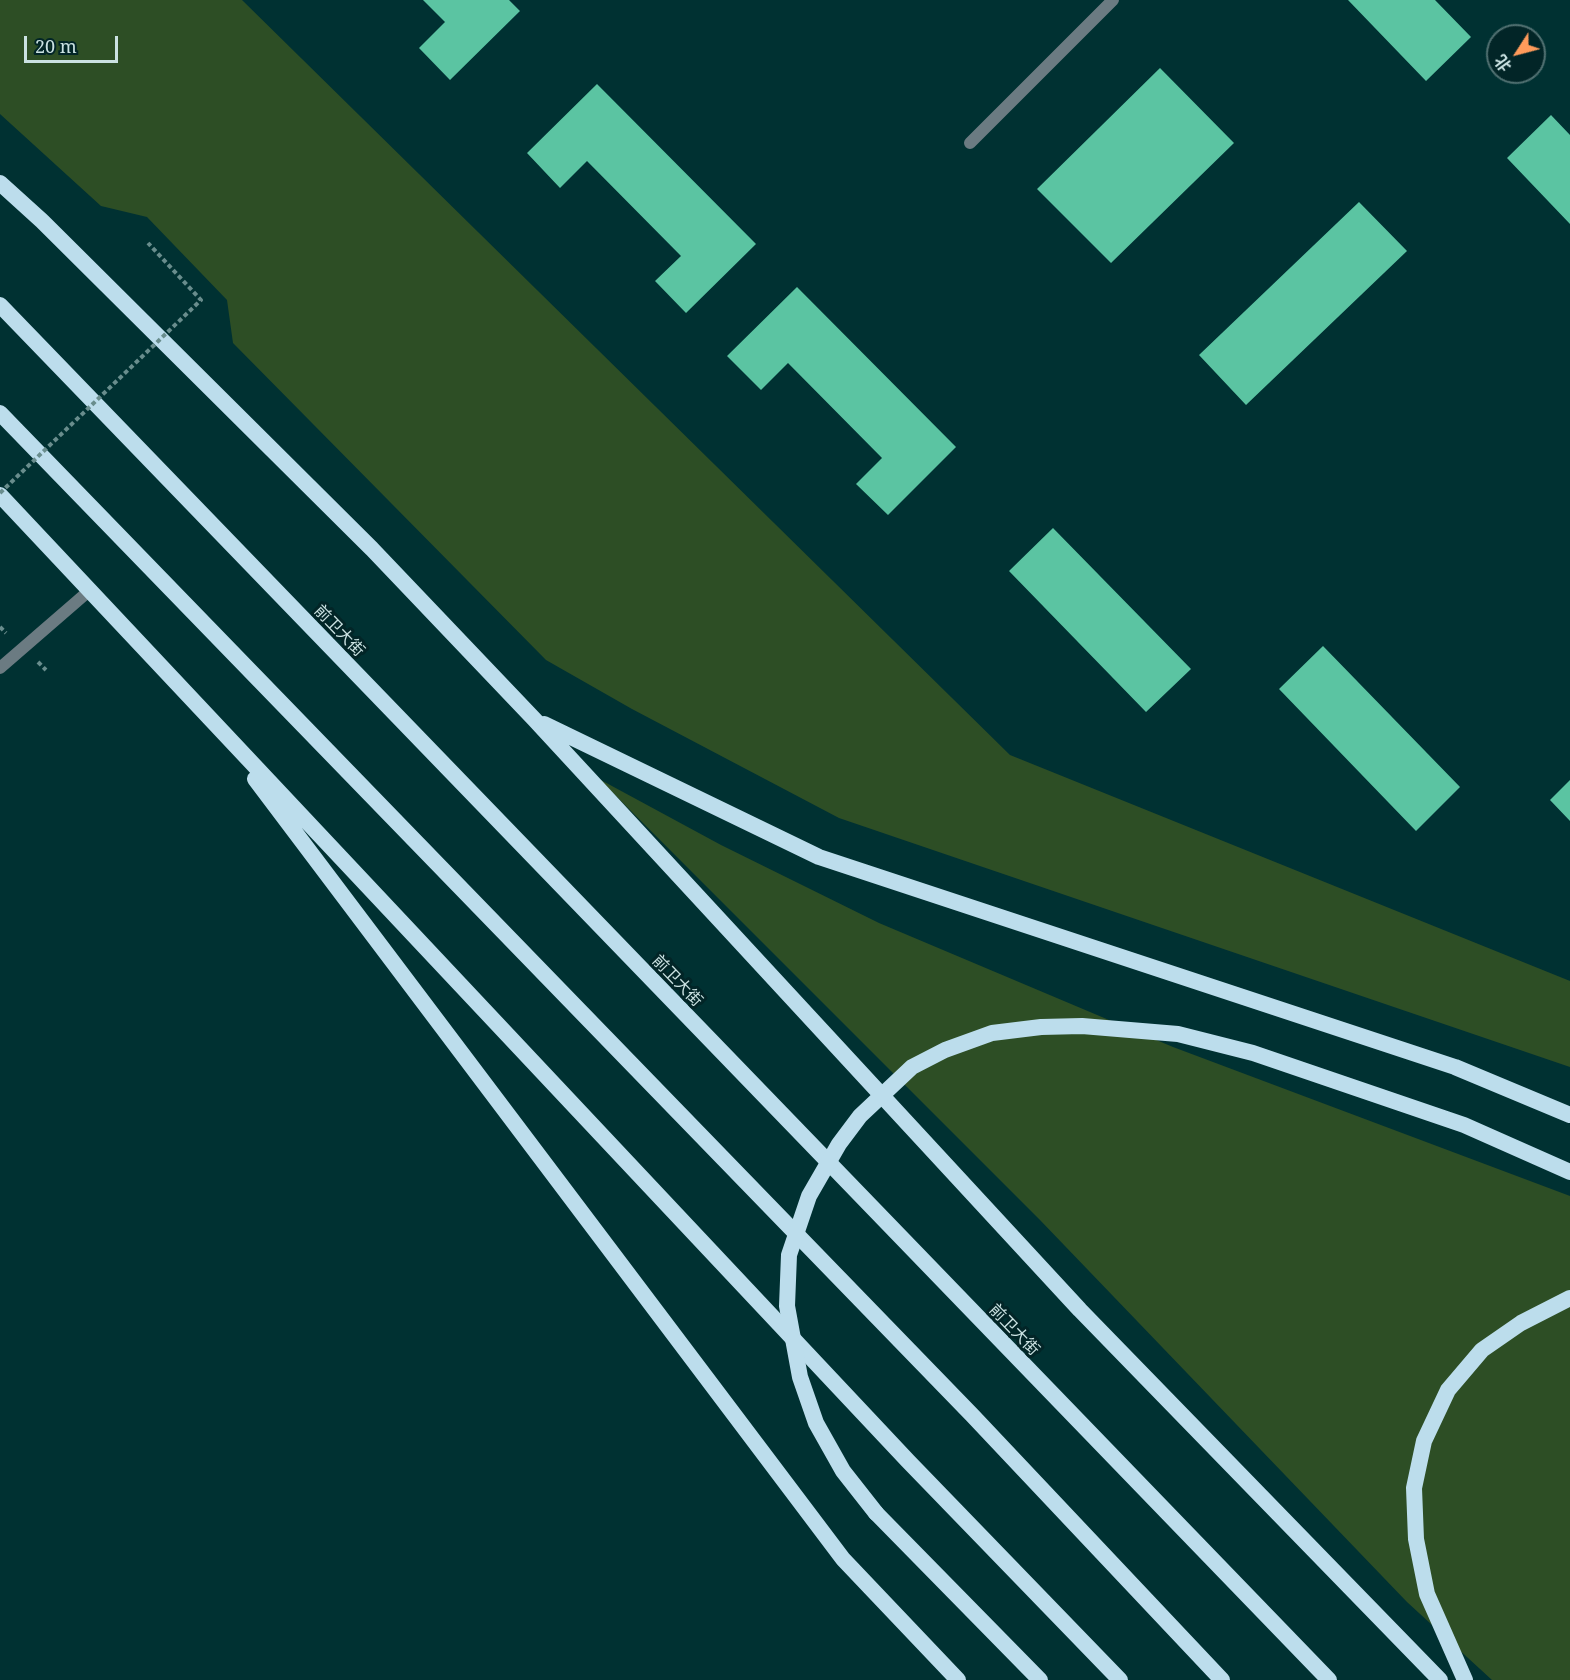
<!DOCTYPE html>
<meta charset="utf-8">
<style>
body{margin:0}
#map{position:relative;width:1570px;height:1680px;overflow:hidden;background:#003132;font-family:"Noto Serif","Noto Sans SC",serif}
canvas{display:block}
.north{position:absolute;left:1486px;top:24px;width:60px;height:60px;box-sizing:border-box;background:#022527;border:2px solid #527172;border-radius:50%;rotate:234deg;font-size:16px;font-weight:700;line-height:24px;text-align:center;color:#cbe2e2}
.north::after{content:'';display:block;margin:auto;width:21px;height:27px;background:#ff9b5b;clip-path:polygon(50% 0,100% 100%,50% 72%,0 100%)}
.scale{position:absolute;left:24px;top:36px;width:94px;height:27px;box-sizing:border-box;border:3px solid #cbe2e2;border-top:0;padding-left:8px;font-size:18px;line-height:21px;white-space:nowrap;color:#cbe2e2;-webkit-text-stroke:4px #022527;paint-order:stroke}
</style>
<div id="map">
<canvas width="1570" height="1680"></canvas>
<div class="north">北</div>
<div class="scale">20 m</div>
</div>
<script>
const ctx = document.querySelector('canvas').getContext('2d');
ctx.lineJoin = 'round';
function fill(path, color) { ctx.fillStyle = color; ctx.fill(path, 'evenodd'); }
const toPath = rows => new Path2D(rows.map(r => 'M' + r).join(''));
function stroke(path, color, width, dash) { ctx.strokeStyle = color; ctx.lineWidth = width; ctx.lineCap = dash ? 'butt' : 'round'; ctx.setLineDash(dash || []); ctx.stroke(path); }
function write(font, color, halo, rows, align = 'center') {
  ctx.font = font + ' "Noto Serif","Noto Sans SC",serif'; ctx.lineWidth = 6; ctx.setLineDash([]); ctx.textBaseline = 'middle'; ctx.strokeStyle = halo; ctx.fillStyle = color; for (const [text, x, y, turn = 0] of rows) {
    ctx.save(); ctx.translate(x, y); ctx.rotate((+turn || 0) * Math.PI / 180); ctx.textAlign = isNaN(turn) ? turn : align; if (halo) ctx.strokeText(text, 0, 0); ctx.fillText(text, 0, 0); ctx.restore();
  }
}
fill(toPath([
 [0,0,242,0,1010,755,1570,981,1570,1067,839,818,632,709,546,660,233,343,227,300,147,217,101,206,0,114],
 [599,779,721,845,879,923,1173,1047,1570,1196,1570,1680,1492,1680,1407,1602,1040,1220]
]), '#2d4e25');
fill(toPath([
 [423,0,509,0,520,11,450,80,419,48,445,22],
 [1348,0,1435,0,1471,37,1426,81],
 [1160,68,1234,143,1111,263,1037,189],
 [597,84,756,244,686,313,655,281,681,256,587,161,560,188,527,153],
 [1551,115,1570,135,1570,224,1507,158],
 [1359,202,1407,251,1246,405,1199,355],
 [797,287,956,447,888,515,856,484,882,458,788,363,761,390,727,356],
 [1053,528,1191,669,1146,712,1009,571],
 [1323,646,1460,787,1416,831,1279,689],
 [1570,780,1570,821,1550,800]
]), '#5bc4a2');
stroke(toPath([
 [0,627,6,633],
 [38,662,46,670]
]), '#698d8d', 4, [4.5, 3]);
stroke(toPath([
 [0,668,90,590]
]), '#6b7b82', 12);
stroke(toPath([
 [970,143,1113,0]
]), '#6b7b82', 12);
stroke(toPath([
 [0,183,42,221,372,549,534,719,1080,1310,1440,1680],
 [0,305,1329,1680],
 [0,413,972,1415,1222,1680],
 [0,495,908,1461,1120,1680],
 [544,724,819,857,1455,1067,1570,1115],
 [255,779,843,1559,958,1680],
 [876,1513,1040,1680],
 [1465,1680,1427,1594,1416,1539,1414,1488,1424,1441,1448,1390,1482,1350,1521,1323,1570,1298]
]), '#bcddec', 16);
stroke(toPath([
 [0,493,201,300,148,243]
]), '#698d8d', 4, [4.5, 3]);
stroke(toPath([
 [876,1513,843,1471,816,1423,800,1377,787,1306,789,1255,809,1196,839,1144,860,1116,912,1067,945,1050,992,1033,1041,1027,1082,1026,1178,1034,1253,1053,1464,1125,1570,1172]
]), '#bcddec', 16);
write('16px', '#cbe2e2', '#022527', [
 ["前卫大街",339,631,46],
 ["前卫大街",677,981,46],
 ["前卫大街",1014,1330,46]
]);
</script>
